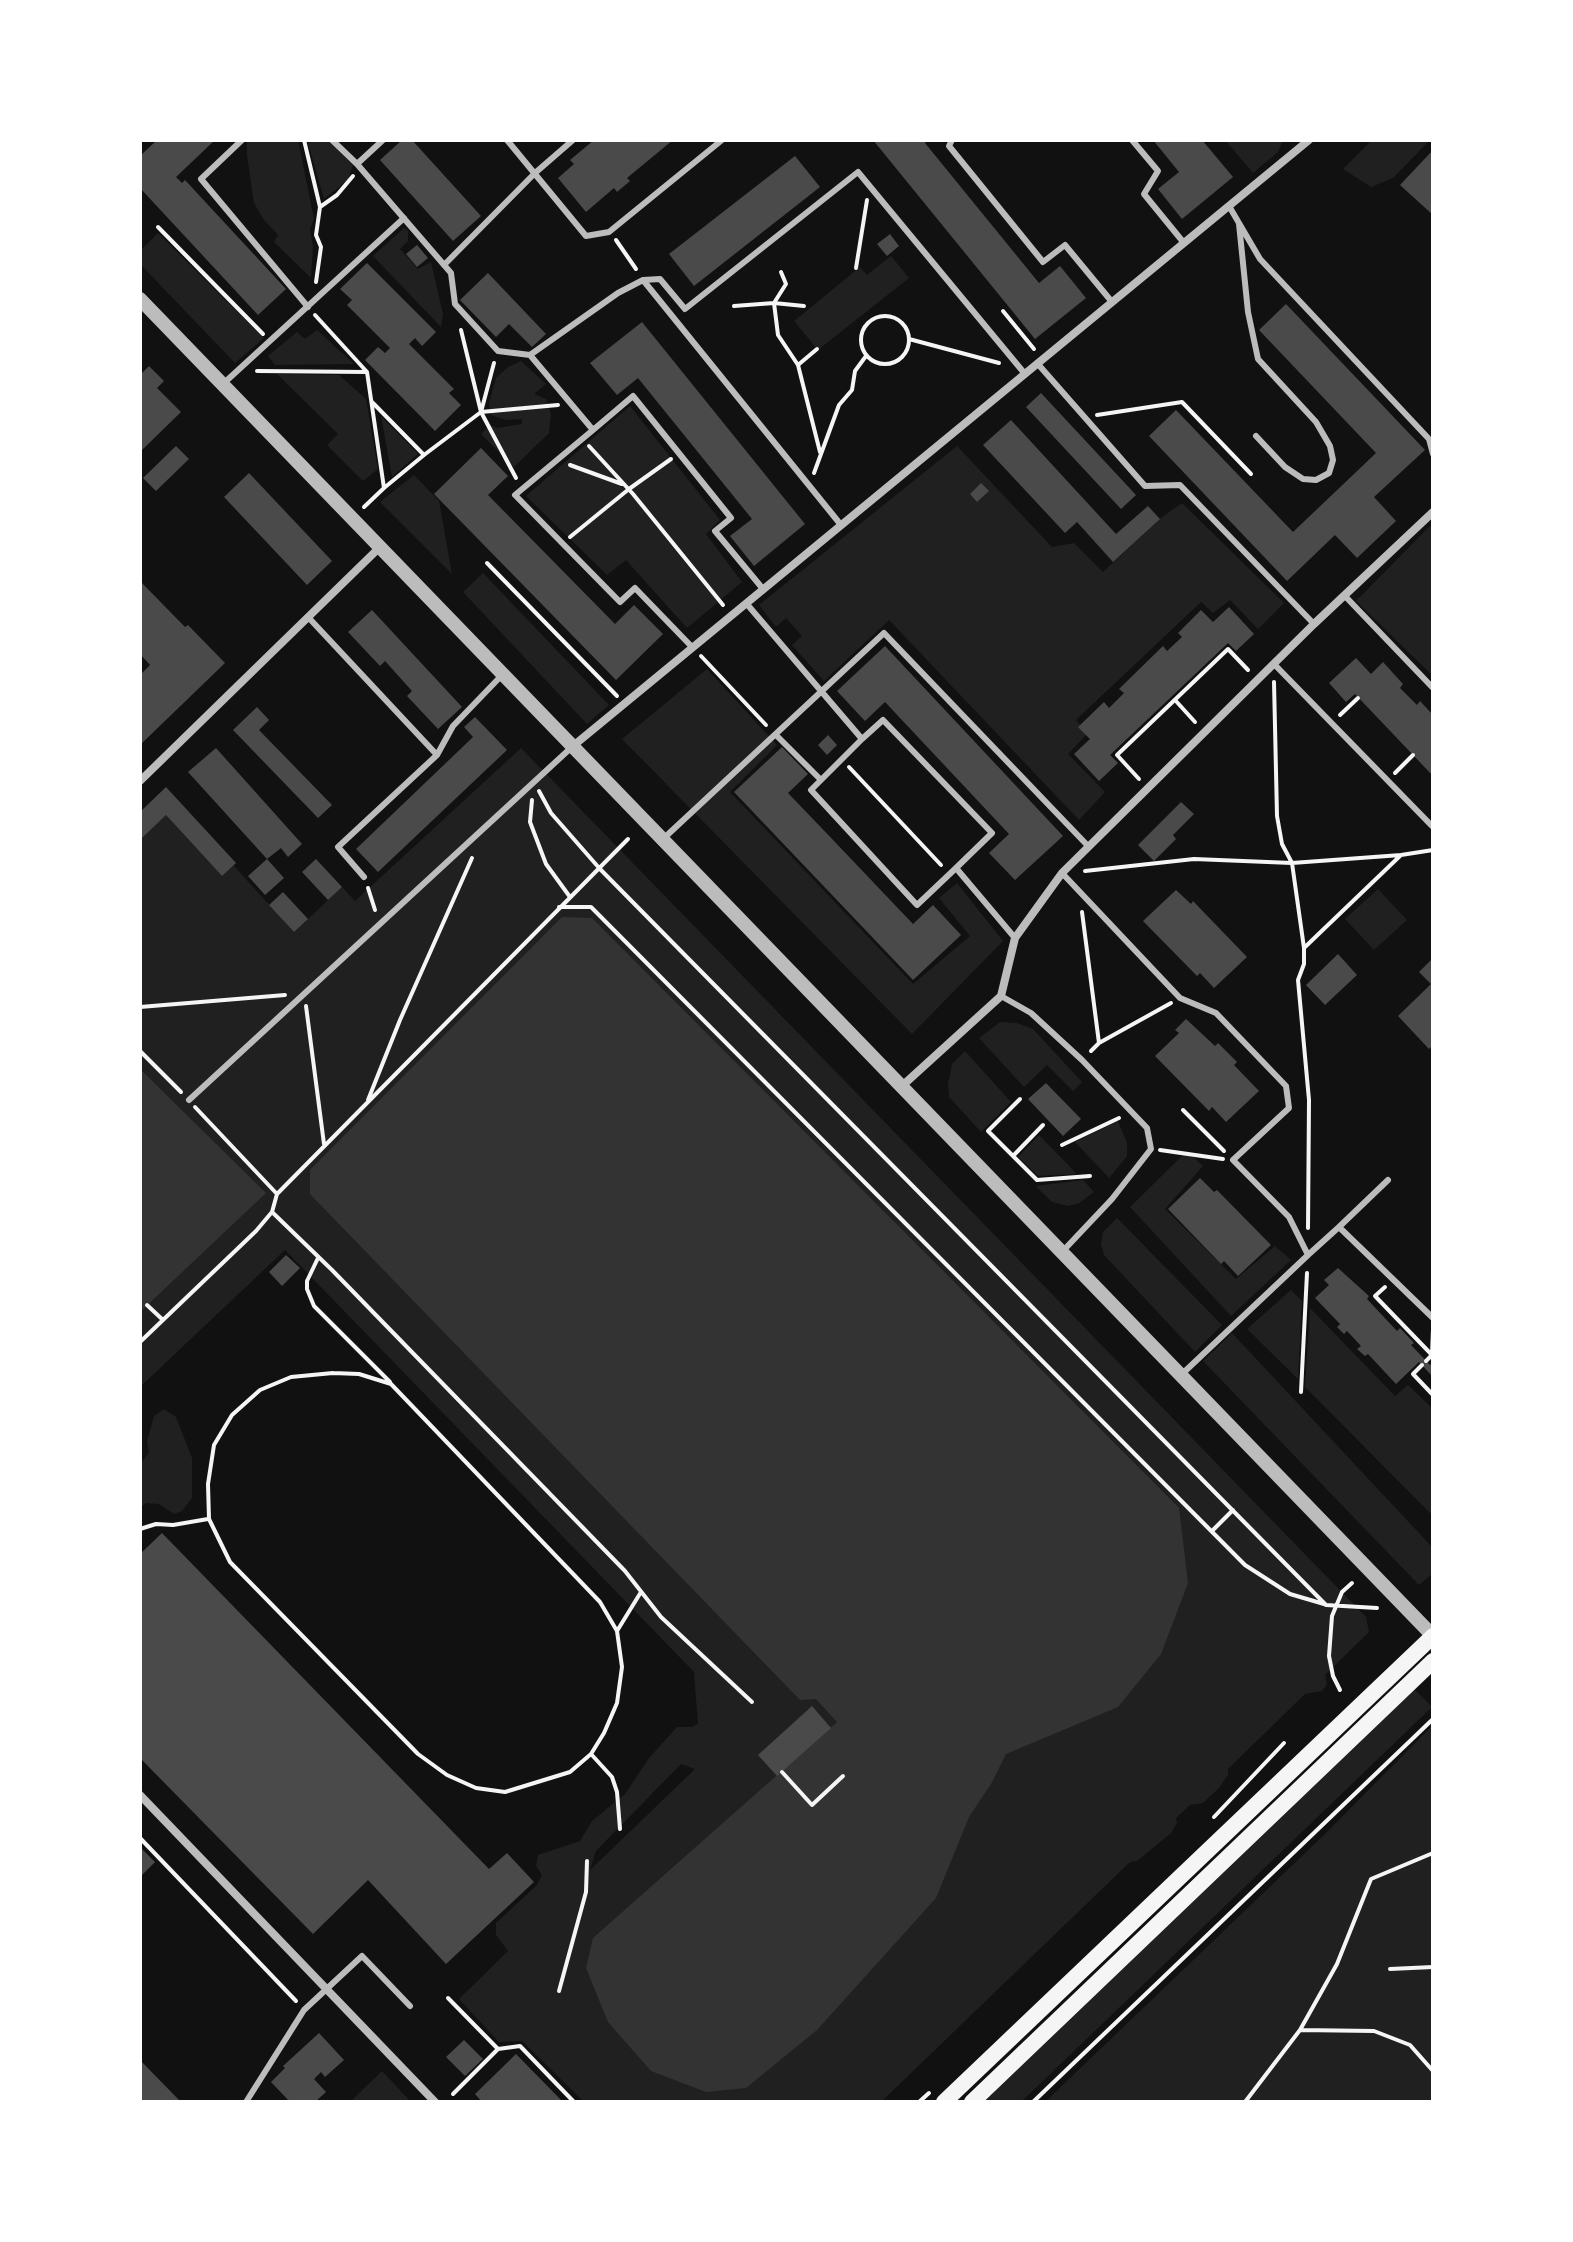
<!DOCTYPE html>
<style>
body{margin:0}
#map{position:relative;width:1573px;height:2242px;overflow:hidden;background:#111;font-family:Montserrat,sans-serif}
canvas{display:block}
.frame{position:absolute;inset:0;border:142px solid #fff;pointer-events:none}
</style>
<div id="map">
<canvas width="1573" height="2242"></canvas>
<div class="frame"></div>
</div>
<script>
const ctx = document.querySelector('canvas').getContext('2d');
ctx.lineJoin = 'round';
function fill(path, color) { ctx.fillStyle = color; ctx.fill(path, 'evenodd'); }
const toPath = rows => new Path2D(rows.map(r => 'M' + r).join(''));
function stroke(path, color, width, dash) { ctx.strokeStyle = color; ctx.lineWidth = width; ctx.lineCap = dash ? 'butt' : 'round'; ctx.setLineDash(dash || []); ctx.stroke(path); }
fill(toPath([
 [247,140,298,140,314,219,310,229,313,247,311,278,274,242,278,235,264,220,254,203,247,155],
 [307,140,327,140,353,165,348,180,324,199],
 [1225,140,1283,140,1278,152,1253,173],
 [1372,140,1430,140,1393,178,1371,187,1343,169],
 [404,228,408,231,408,241,400,249,418,269,431,262,443,314,441,327,373,256],
 [158,233,264,338,235,363,142,266,141,250],
 [891,256,909,278,818,350,794,321,860,267,867,275],
 [317,330,354,364,275,365,268,356,297,332,305,339],
 [521,361,546,384,534,394,546,399,551,414,549,433,514,467,481,434,490,425,497,428,522,424,522,419,506,420,491,415,489,403,496,378,508,367],
 [277,374,339,375,366,399,378,469,363,481,327,445,338,434],
 [630,406,720,520,706,534,742,582,687,628,626,560,607,575,526,496],
 [381,416,418,454,392,477],
 [957,446,1052,547,1074,543,1103,572,1162,517,1182,503,1284,603,1258,629,1230,600,1213,613,1201,602,1076,720,1087,734,1068,754,1105,792,1079,820,889,620,824,681,792,645,802,636,786,618,776,627,759,605],
 [414,475,439,501,452,574,380,502],
 [1430,526,1433,529,1433,676,1356,601],
 [483,573,609,705,587,724,463,592],
 [707,669,777,745,730,792,913,984,970,936,939,898,957,883,1003,941,912,1034,622,739],
 [521,748,1366,1617,1369,1632,1325,1675,1327,1685,1322,1691,1305,1694,1228,1769,1228,1775,1219,1788,1203,1803,1190,1805,1176,1818,1177,1823,1171,1833,1137,1861,1130,1862,881,2102,584,2102,522,2041,499,2042,459,1999,508,1951,496,1935,496,1923,537,1885,542,1875,536,1866,538,1855,580,1841,592,1821,625,1794,649,1758,677,1727,692,1727,698,1724,694,1672,285,1250,140,1387,140,840,166,815,222,876,233,865,294,932,342,887,355,901],
 [681,1764,695,1769,590,1870,596,1851],
 [1378,889,1407,920,1374,950,1345,919],
 [1000,1022,1017,1023,1033,1029,1082,1082,1073,1091,1047,1065,1024,1087,979,1038],
 [965,1051,1011,1102,981,1132,949,1097,948,1084,952,1064],
 [1118,1121,1127,1143,1127,1156,1109,1178,1075,1142],
 [1039,1135,1077,1174,1038,1176,1018,1157],
 [1187,1151,1203,1166,1165,1209,1236,1279,1275,1246,1291,1260,1231,1316,1130,1207],
 [1083,1180,1094,1192,1079,1203,1069,1206,1052,1202,1036,1186],
 [1117,1218,1222,1325,1195,1352,1104,1255,1101,1244,1103,1232],
 [1291,1290,1302,1301,1298,1379,1247,1329],
 [1310,1308,1395,1396,1408,1385,1433,1409,1433,1516,1305,1387],
 [1232,1333,1433,1548,1433,1573,1419,1585,1203,1361],
 [164,1409,176,1417,192,1458,192,1498,182,1511,174,1514,159,1504,146,1503,140,1508,140,1464,149,1453,147,1441,154,1416],
 [1413,1688,1432,1707,1021,2102,982,2102],
 [1433,1725,1433,2102,1045,2102,1324,1835],
 [382,2071,411,2102,350,2102]
]), '#202020');
fill(toPath([
 [562,917,592,918,1179,1508,1188,1583,1161,1654,1118,1707,1006,1754,991,1784,969,1817,936,1898,817,2030,746,2088,706,2092,651,2071,608,2022,586,1968,593,1938,837,1722,816,1699,800,1700,310,1194,310,1170],
 [140,1069,266,1193,140,1312]
]), '#333');
fill(toPath([
 [157,140,215,140,176,177,182,183,185,180,286,289,258,315,140,188,140,156],
 [402,140,412,140,481,216,453,241,380,160],
 [594,140,673,140,627,178,630,181,617,192,614,188,586,212,558,178,574,164,570,160],
 [873,140,928,140,925,143,1039,283,1060,266,1086,298,1035,339],
 [1153,140,1202,140,1233,177,1182,219,1158,189,1179,172],
 [1433,150,1433,215,1400,185],
 [795,156,820,187,694,286,669,254],
 [890,234,899,246,887,256,877,244],
 [417,245,428,258,417,267,406,254],
 [367,263,436,332,422,346,415,338,409,344,454,389,449,393,461,405,435,431,365,360,378,347,385,353,390,348,347,305,352,300,340,289],
 [488,273,546,334,532,347,509,324,496,337,460,300],
 [1286,304,1425,450,1374,497,1396,521,1357,558,1335,535,1287,581,1149,436,1176,410,1293,532,1376,453,1259,330],
 [642,322,805,524,754,566,730,536,752,519,663,409,638,378,617,395,590,363],
 [149,366,164,381,157,388,181,412,140,452,140,371,142,373],
 [1041,393,1136,495,1121,509,1026,407],
 [1011,420,1116,534,1148,506,1160,519,1113,562,1077,522,1065,533,983,445],
 [176,446,189,459,156,491,143,478],
 [481,448,508,476,488,495,554,562,615,624,634,605,663,634,616,680,434,494],
 [249,473,332,561,307,585,224,497],
 [981,483,989,491,977,502,970,494],
 [140,581,185,627,188,625,225,663,140,745,140,675,150,665,140,654],
 [1229,607,1254,634,1236,651,1228,643,1110,755,1118,763,1099,781,1074,754,1090,739,1078,727,1104,702,1109,708,1124,693,1119,689,1163,646,1167,651,1182,637,1178,633,1201,610,1213,622],
 [372,610,462,707,438,729,407,696,412,691,385,661,380,666,348,632],
 [885,646,1063,836,1015,880,989,853,1009,834,885,702,865,721,837,691],
 [1356,658,1371,674,1383,662,1403,684,1400,688,1417,705,1420,701,1433,715,1433,776,1355,694,1346,702,1329,683],
 [257,707,269,720,259,730,332,805,318,818,233,730],
 [475,717,507,750,378,872,356,849,473,737,464,727],
 [828,735,837,745,827,755,818,745],
 [782,747,808,774,788,793,835,842,913,924,933,905,961,935,913,980,734,792],
 [216,748,302,844,288,857,281,848,267,859,284,878,265,895,248,876,267,859,188,772],
 [166,787,236,863,222,876,166,815,140,840,140,812],
 [1181,802,1194,814,1173,835,1176,839,1154,861,1138,845],
 [316,859,342,887,328,900,302,872],
 [1176,890,1191,904,1193,901,1247,957,1214,988,1200,973,1197,976,1143,921],
 [283,892,308,919,294,932,269,905],
 [1338,954,1357,975,1325,1005,1306,985],
 [1433,958,1433,1045,1429,1049,1398,1016,1431,984,1419,972],
 [1186,1019,1215,1046,1218,1043,1237,1062,1234,1065,1259,1091,1226,1122,1212,1107,1209,1111,1155,1056,1179,1033,1175,1030],
 [1046,1083,1081,1119,1063,1136,1028,1099],
 [1200,1178,1214,1192,1217,1190,1271,1245,1238,1276,1224,1261,1221,1264,1168,1209],
 [286,1255,300,1268,282,1286,269,1272],
 [1338,1268,1369,1296,1367,1299,1397,1331,1400,1328,1414,1343,1411,1345,1430,1365,1433,1363,1433,1377,1419,1362,1396,1384,1368,1354,1365,1356,1357,1349,1361,1346,1347,1331,1344,1334,1337,1327,1340,1324,1315,1298,1329,1285,1324,1280],
 [162,1533,489,1869,507,1853,534,1882,446,1964,368,1880,313,1934,140,1758,140,1554],
 [812,1706,831,1728,777,1776,758,1755],
 [140,1847,155,1862,140,1877],
 [319,2033,344,2060,325,2077,321,2072,314,2079,326,2092,315,2102,290,2102,271,2082,285,2068,283,2066],
 [464,2040,483,2059,465,2076,446,2057],
 [516,2054,563,2102,482,2102,475,2094],
 [140,2060,180,2101,178,2102,140,2102]
]), '#4a4a4a');
stroke(toPath([
 [304,140,320,207,316,235,321,247,316,282],
 [320,207,337,195,353,176],
 [158,227,263,334],
 [616,240,636,269],
 [856,268,867,200],
 [781,272,786,284,774,303,778,335,798,365,817,349],
 [734,306,774,303,804,306],
 [1003,311,1034,349],
 [315,315,367,372,384,488,364,507],
 '861 340a24 24 0 1 1 48 0a24 24 0 1 1-48 0Z',
 [461,330,481,412,516,478],
 [909,339,999,363],
 [798,365,820,452],
 [257,371,367,372],
 [372,402,424,455],
 [481,412,558,405],
 [1097,415,1182,402,1251,474],
 [589,446,633,494,723,605],
 [570,465,622,484],
 [814,473,839,405,852,390,855,371,866,356],
 [384,488,424,455,481,412,494,363],
 [570,537,629,489,671,459],
 [487,563,617,696],
 [701,656,766,725],
 [1274,682,1277,816,1282,844,1292,863,1304,948,1304,964,1298,980,1309,1100,1308,1228],
 [1175,700,1195,722],
 [1340,715,1358,698],
 [849,767,941,865],
 [1395,773,1413,755],
 [1139,779,1117,755,1228,649,1248,670],
 [539,791,551,813,600,869,1326,1605,1377,1608],
 [532,800,530,822,546,864,570,897],
 [1085,871,1194,859,1292,863,1401,855],
 [368,888,375,910],
 [559,907,591,907,1245,1565,1290,1594,1324,1604],
 [1082,912,1099,1043,1091,1051],
 [1304,948,1401,855,1433,850],
 [306,1006,324,1144],
 [140,1007,285,995],
 [1099,1043,1171,1003],
 [140,1051,181,1092],
 [1020,1099,988,1131,1037,1180,1090,1176],
 [368,1100,400,1020,472,858],
 [195,1107,277,1194],
 [1183,1110,1224,1151],
 [1062,1145,1119,1118],
 [1160,1150,1223,1159],
 [1013,1156,1043,1125],
 [272,1212,332,1270,625,1571,661,1617,752,1702],
 [318,1258,307,1281,307,1289,314,1306,390,1382],
 [1385,1287,1375,1296,1432,1355,1426,1361],
 [147,1305,163,1320],
 [140,1342,256,1231,272,1212,277,1194,628,839],
 [1432,1355,1433,1329],
 [1422,1365,1413,1374,1433,1395],
 [333,1373,359,1374,391,1384,600,1602,617,1631,622,1667,617,1703,604,1733,591,1754,570,1772,505,1792,476,1788,447,1775,418,1754,230,1562,209,1519,208,1484,214,1445,232,1415,260,1390,291,1377,333,1373],
 [1301,1392,1307,1273],
 [140,1529,156,1524,173,1525,208,1519],
 [1212,1531,1233,1510],
 [617,1631,641,1592],
 [1340,1690,1333,1676,1329,1656,1332,1616,1342,1592,1352,1583],
 [591,1754,612,1777,617,1792,620,1829],
 [782,1772,812,1805,843,1776],
 [1214,1817,1284,1743],
 [140,1838,296,2001],
 [1390,1969,1433,1967],
 [559,1991,586,1892,587,1861],
 [448,1998,498,2049,453,2094],
 [1300,2030,1374,2031,1410,2045,1433,2071],
 [498,2049,520,2046,574,2102],
 [919,2102,929,2093],
 [1033,2102,1433,1719],
 [1245,2102,1300,2030,1337,1964,1371,1879,1433,1853]
]), '#f5f5f5', 4);
stroke(toPath([
 [242,140,201,179,308,307],
 [332,140,357,164,451,273,455,304,498,351,530,355,593,430,633,396,731,518,715,531,763,589],
 [507,140,586,236,609,232,722,140],
 [952,140,949,146,1043,262,1065,245,1112,302],
 [1132,140,1158,171,1144,194,1184,243],
 [357,164,383,140],
 [1229,206,1260,259,1429,439,1433,454],
 [1239,224,1248,312,1258,359,1316,422,1330,446,1333,460,1329,473,1316,480,1303,479,1285,467,1256,436],
 [444,265,535,173,573,140],
 [643,280,660,279,685,309,858,172,1025,374],
 [530,355,618,293,643,280,841,525],
 [1037,363,1145,486,1180,485,1314,624],
 [224,383,404,218],
 [593,430,515,495,620,602,635,588,692,647],
 [1344,595,1433,688],
 [746,603,862,739,811,790,917,905,956,868,1015,938],
 [308,617,437,755,338,847,364,877],
 [1274,664,1433,827],
 [776,735,821,780],
 [862,739,883,720,992,833,956,868],
 [437,755,453,726,503,674],
 [663,839,884,633,1089,847],
 [1062,873,1180,998,1216,1013,1286,1086,1289,1108,1233,1160,1289,1217,1308,1255,1181,1375],
 [1001,996,1031,1013,1082,1060,1147,1128,1151,1149,1112,1199,1062,1252],
 [189,1100,573,746],
 [1339,1227,1388,1180],
 [1308,1255,1339,1227,1433,1318],
 [246,2102,304,2010,362,1956,410,2006]
]), '#bcbcbc', 6);
stroke(toPath([
 [573,746,1309,140],
 [140,781,380,547],
 [902,1086,1001,996,1015,938,1062,873,1314,624,1433,512],
 [140,1795,435,2102]
]), '#bcbcbc', 8);
stroke(toPath([
 [140,299,1433,1636]
]), '#bcbcbc', 14);
stroke(toPath([
 [944,2102,1433,1636],
 [972,2102,1433,1661]
]), '#f5f5f5', 16);
</script>
